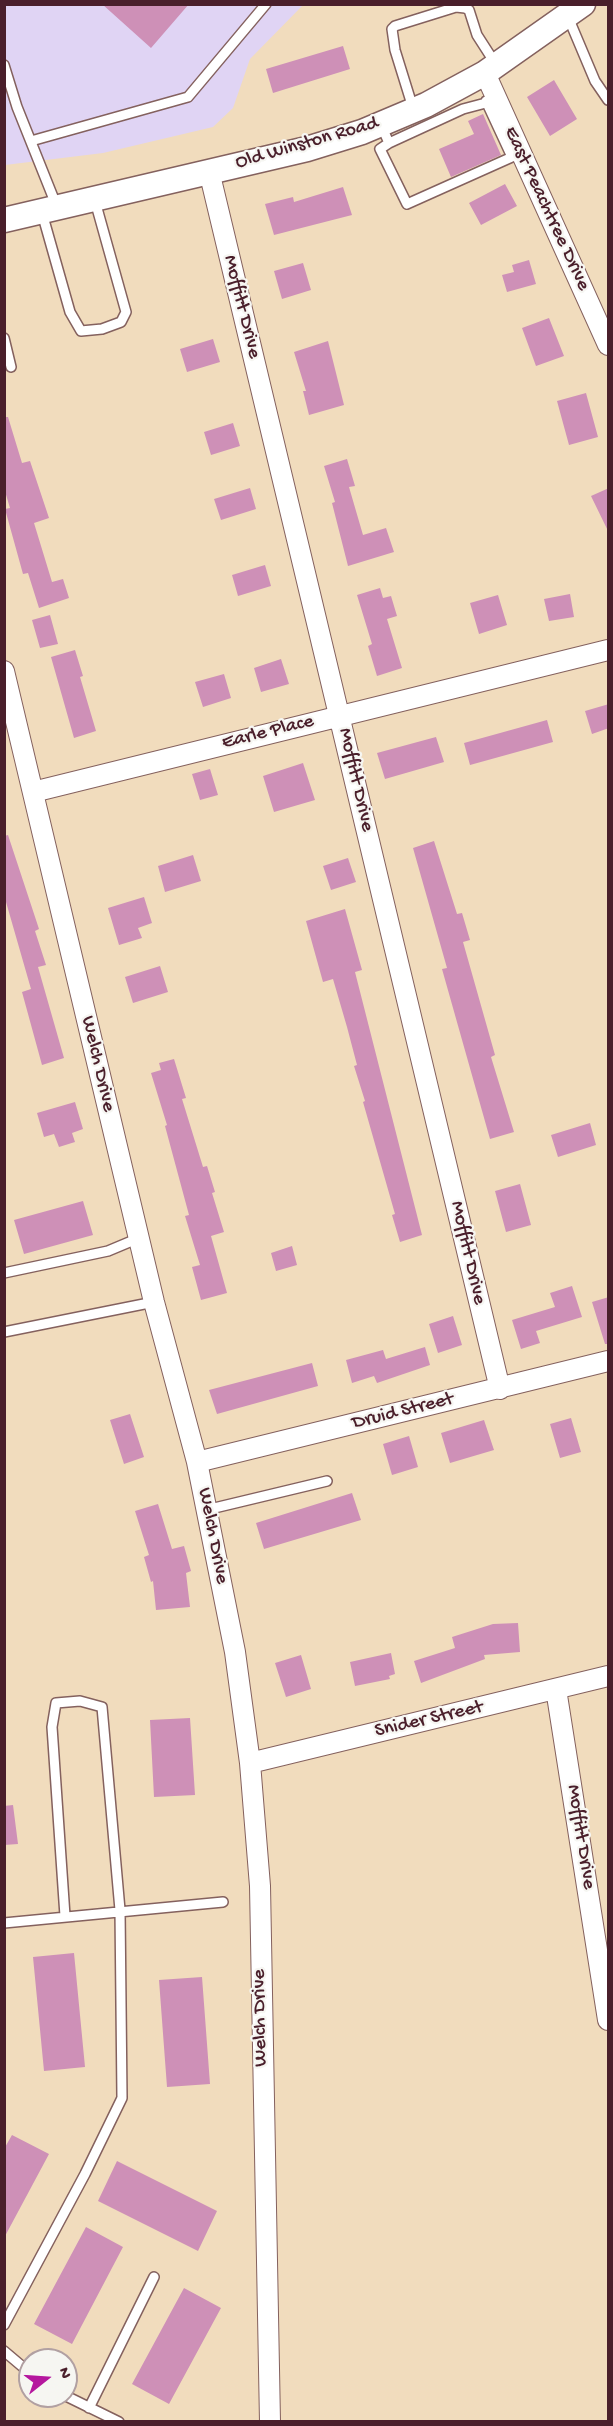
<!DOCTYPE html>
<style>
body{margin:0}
#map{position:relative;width:613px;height:2426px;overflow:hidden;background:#f1dcbd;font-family:"Gochi Hand",sans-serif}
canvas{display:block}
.frame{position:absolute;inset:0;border:6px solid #4a1f2b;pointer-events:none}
.north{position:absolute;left:18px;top:2348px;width:60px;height:60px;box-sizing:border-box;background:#f6f6f2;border:2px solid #b1a0a2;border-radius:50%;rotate:73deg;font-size:16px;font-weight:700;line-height:24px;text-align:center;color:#4a1f2b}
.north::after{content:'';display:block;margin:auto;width:21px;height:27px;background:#b5179e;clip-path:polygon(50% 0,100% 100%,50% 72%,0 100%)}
</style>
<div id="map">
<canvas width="613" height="2426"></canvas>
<div class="frame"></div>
<div class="north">N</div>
</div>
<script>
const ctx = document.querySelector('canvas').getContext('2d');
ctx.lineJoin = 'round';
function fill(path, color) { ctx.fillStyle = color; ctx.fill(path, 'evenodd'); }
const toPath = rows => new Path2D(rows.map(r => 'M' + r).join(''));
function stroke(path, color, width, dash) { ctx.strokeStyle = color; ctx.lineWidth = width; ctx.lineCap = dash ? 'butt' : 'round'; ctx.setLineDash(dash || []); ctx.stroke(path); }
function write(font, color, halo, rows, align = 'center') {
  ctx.font = font + ' "Gochi Hand",sans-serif'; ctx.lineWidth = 4.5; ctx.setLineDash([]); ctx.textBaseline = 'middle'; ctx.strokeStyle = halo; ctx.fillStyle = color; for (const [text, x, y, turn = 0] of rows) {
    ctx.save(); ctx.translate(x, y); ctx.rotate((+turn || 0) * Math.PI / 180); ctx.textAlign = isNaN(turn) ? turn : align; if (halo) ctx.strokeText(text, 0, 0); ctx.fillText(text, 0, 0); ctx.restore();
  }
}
fill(toPath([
 [4,5,303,5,250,59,233,108,213,127,103,153,5,165]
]), '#e0d4f4');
fill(toPath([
 [102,4,189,4,151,48],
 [343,46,350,69,273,93,266,69],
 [554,80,577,119,550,136,527,97],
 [483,114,501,155,451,177,439,149,474,134,468,121],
 [505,184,517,206,481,225,469,203],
 [343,187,352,215,274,235,265,204,293,197,294,202],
 [529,260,536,284,507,292,502,275,514,272,512,265],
 [303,263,311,290,282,299,274,271],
 [549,318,564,356,536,366,522,328],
 [213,339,220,362,187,372,180,349],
 [328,341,344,405,309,415,303,391,306,391,294,352],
 [586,393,598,437,569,445,557,401],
 [4,417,8,417,22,463,30,461,49,518,34,523,52,582,63,579,69,598,39,608,28,573,23,574,5,509,10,508,4,488],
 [233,423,240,446,211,455,204,432],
 [347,459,355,486,349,487,363,535,386,528,394,552,348,566,332,503,335,502,324,466],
 [250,488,256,509,221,520,214,499],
 [609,488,609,533,591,496],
 [265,565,271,586,238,596,232,575],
 [380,588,383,598,391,596,397,616,387,619,402,668,377,676,368,646,372,644,357,595],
 [570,594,574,617,549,621,544,599],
 [498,595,507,625,479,634,470,603],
 [50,615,58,644,40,648,32,620],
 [75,650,83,676,80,677,96,731,74,738,51,657],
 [281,659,289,684,261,692,254,668],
 [224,674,231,698,203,707,195,682],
 [609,704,609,728,592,734,585,711],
 [547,720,553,742,470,765,464,743],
 [436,737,444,762,385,779,377,753],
 [303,763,315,800,274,812,263,776],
 [210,769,218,795,200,800,192,774],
 [8,835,39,929,35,931,46,965,38,967,64,1058,42,1065,22,992,31,989,4,895,4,836],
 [434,841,457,914,462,913,470,940,463,942,495,1055,491,1057,514,1132,490,1139,442,969,447,968,413,848],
 [193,855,201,881,165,892,158,866],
 [348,858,356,882,331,890,323,866],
 [144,897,152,923,138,928,142,938,119,945,108,908],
 [345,909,362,970,355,972,422,1235,400,1242,392,1215,395,1214,363,1102,365,1101,354,1066,357,1065,347,1027,333,979,323,982,306,921],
 [160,966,168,992,133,1003,125,977],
 [174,1059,186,1098,182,1099,203,1167,207,1166,215,1192,212,1193,224,1232,211,1236,227,1293,201,1300,192,1267,200,1265,185,1216,189,1215,165,1126,167,1125,151,1073,161,1070,159,1063],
 [75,1102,83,1129,72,1133,75,1142,59,1147,54,1134,44,1137,37,1113],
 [590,1123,596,1145,558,1157,551,1135],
 [520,1184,531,1225,506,1232,495,1191],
 [83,1201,93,1235,24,1254,14,1220],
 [292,1246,297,1265,276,1271,271,1253],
 [572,1286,582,1317,536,1331,540,1343,521,1349,512,1320,555,1307,550,1293],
 [609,1297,609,1344,605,1344,592,1302],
 [453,1316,462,1345,438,1353,429,1324],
 [425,1347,430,1365,377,1383,374,1376,352,1383,346,1360,383,1350,386,1359],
 [312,1363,318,1386,217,1414,209,1390],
 [130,1414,144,1457,124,1464,110,1420],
 [571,1418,581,1452,560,1458,550,1424],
 [484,1420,494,1450,450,1463,441,1433],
 [409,1436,418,1467,392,1475,383,1444],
 [352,1493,361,1520,264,1549,256,1523],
 [158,1504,172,1549,184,1546,191,1571,186,1573,190,1607,156,1610,153,1581,151,1582,144,1557,149,1555,135,1511],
 [518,1623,520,1652,484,1655,485,1659,421,1683,414,1661,455,1648,452,1637,493,1624],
 [391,1653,395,1674,389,1676,390,1679,355,1686,350,1662],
 [301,1655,311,1689,286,1697,275,1663],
 [190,1718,195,1795,154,1797,150,1720],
 [13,1805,18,1844,4,1845,4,1806],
 [74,1953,85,2067,44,2071,33,1957],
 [202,1977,210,2084,167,2087,159,1980],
 [12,2135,49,2154,4,2238,4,2149],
 [117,2161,217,2211,198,2251,98,2201],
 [86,2227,123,2247,72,2344,34,2324],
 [184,2288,221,2308,169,2404,132,2384]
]), '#ce90b7');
const service = toPath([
 [568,17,595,81,608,100],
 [4,65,17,107,57,207],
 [486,101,512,157],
 [413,108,395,50,392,29,395,26,456,7,465,8,469,10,477,35,495,63],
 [381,125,389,143,463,109,497,100],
 [31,141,188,97,266,4],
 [389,143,380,149,407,204,521,153],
 [42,213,70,312,81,331,102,329,121,322,126,312,95,201],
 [4,338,11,367],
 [4,1273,108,1251,139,1238],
 [4,1332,154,1302],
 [206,1510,327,1481],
 [4,1923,223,1902],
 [4,2325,85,2174,122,2098,120,1910,102,1707,80,1701,56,1703,52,1727,65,1916],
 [4,2351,30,2373],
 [66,2396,119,2422],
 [89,2408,154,2277]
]);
const minor = toPath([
 [485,73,608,345],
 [209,171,500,1389],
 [4,671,154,1302,197,1462,235,1652,250,1763,260,1886,270,2422],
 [33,792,608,650],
 [197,1462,608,1361],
 [556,1689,608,2020],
 [250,1763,608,1676]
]);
const tertiary = toPath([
 [4,220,307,149,362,132,426,105,485,73,583,4]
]);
stroke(service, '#84615e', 12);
stroke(minor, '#84615e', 22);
stroke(tertiary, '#84615e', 27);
stroke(service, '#fff', 9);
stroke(minor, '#fff', 20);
stroke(tertiary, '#fff', 24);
write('20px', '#4a1f2b', '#f6f6f2', [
 ["Old Winston Road",307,144,-16],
 ["East Peachtree Drive",546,209,65],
 ["Moffitt Drive",241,307,76],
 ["Earle Place",268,733,-14],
 ["Moffitt Drive",355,780,77],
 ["Welch Drive",97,1064,77],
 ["Moffitt Drive",467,1253,77],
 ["Druid Street",403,1412,-14],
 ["Welch Drive",212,1536,79],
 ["Snider Street",429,1720,-13],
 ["Moffitt Drive",580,1837,81],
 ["Welch Drive",261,2018,-91]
]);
</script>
